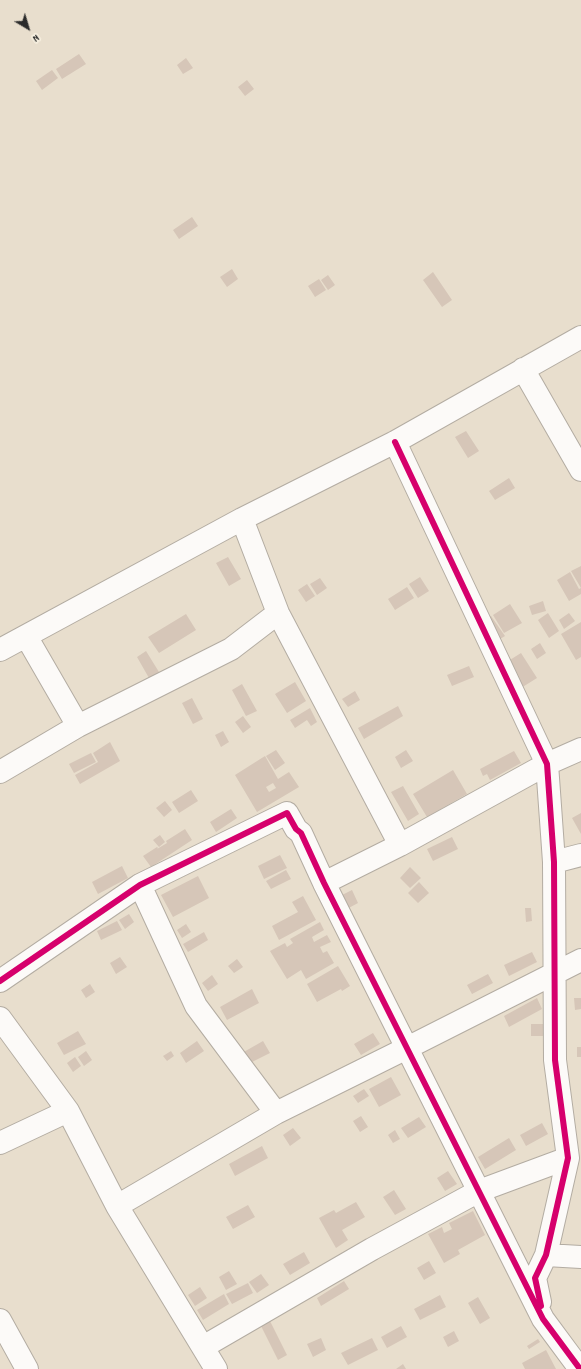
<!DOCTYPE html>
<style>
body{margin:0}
#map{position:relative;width:581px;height:1369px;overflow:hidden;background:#e8decd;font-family:Dekko,sans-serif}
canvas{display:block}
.north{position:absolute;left:8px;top:8px;width:40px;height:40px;-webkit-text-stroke:3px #fcf5e5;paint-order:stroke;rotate:142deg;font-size:11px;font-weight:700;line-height:16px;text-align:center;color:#2b2b2b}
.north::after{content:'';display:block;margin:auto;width:14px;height:18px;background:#2b2b2b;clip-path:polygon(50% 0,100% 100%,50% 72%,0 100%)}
</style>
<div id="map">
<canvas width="581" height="1369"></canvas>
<div class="north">N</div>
</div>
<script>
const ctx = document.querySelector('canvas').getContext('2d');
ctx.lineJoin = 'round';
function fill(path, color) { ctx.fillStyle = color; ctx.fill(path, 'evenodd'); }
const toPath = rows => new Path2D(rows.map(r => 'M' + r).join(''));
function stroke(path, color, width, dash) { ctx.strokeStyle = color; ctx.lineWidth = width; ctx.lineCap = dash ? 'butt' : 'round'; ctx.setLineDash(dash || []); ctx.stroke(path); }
fill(toPath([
 [79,54,86,64,62,79,56,69],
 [186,58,193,68,183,74,177,65],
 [52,70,58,78,42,90,36,81],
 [247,80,254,89,245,96,238,87],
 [192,217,198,226,179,239,173,230],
 [232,269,238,279,227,287,220,277],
 [433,272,452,300,442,307,423,280],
 [328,275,335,285,328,290,321,280],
 [319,279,326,290,315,297,308,286],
 [466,431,479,451,468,458,455,437],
 [509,478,515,488,495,500,489,491],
 [228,557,241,579,229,586,216,563],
 [581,566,581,594,569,601,557,580,570,572,579,589,581,588,571,571],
 [420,577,429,591,418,598,409,584],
 [320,578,327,588,317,595,310,584],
 [307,584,315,596,306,602,298,590],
 [407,587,414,598,395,610,388,599],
 [543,601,546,611,532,615,529,606],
 [510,604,522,623,504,633,493,615],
 [548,613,559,631,549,638,538,620],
 [569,613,575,621,564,629,559,620],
 [186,614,196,630,159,653,148,637],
 [491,616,505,636,495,642,482,622],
 [581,622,581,657,576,660,561,634],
 [540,643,546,653,537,659,531,649],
 [146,651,159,672,149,678,137,657],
 [521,653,537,678,521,688,505,663],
 [469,666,474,677,452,686,447,675],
 [295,682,306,701,287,713,275,694],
 [242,684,257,711,246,716,232,690],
 [355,691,360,700,348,707,342,699],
 [192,698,203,719,193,724,182,703],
 [398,706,403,716,364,739,358,728],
 [310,708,317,722,311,726,307,720,295,728,290,720],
 [243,716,251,727,243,733,235,722],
 [223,731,229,742,221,747,215,735],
 [110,742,120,761,80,784,75,775,98,762,93,753],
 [276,750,285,763,275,770,266,756],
 [406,750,413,761,401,768,395,757],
 [514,751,521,763,490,780,487,774,483,776,480,769],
 [91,753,96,762,74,773,69,764],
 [265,756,278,779,289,772,299,787,257,812,235,775],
 [273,783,276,788,269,792,266,787],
 [453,770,467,794,427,817,413,794],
 [403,786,419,814,408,821,391,792],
 [191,790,198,801,179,813,172,802],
 [165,801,172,810,164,817,156,808],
 [231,809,237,818,216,832,210,822],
 [581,813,581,834,572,818],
 [185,829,192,840,151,867,143,856,157,847,158,848,157,849,167,843,166,841],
 [160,835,165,842,159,847,153,840],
 [452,837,458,849,433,861,427,849],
 [280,855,287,868,264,879,258,866],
 [122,866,128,878,98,894,92,882],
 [410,867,421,878,410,888,400,878],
 [286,870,291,879,271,889,266,881],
 [198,876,209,898,173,917,161,895],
 [419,882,429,893,418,903,408,893],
 [352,890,358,903,345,910,338,897],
 [303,896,316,920,279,940,272,926,298,912,292,902],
 [525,908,531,908,532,921,526,922],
 [129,914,134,922,125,929,119,920],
 [117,921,122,930,101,940,97,931],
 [320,922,324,930,312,937,314,942,327,935,331,942,320,947,323,953,327,951,334,963,306,979,301,970,287,979,270,951,285,943,287,947,293,943,290,939],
 [186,924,191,932,182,938,177,930],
 [204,932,208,940,188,952,183,944],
 [532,952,537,962,509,976,504,965],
 [120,957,127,967,116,974,110,963],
 [237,959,243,967,234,973,228,966],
 [338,966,350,986,342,991,341,989,317,1002,307,984],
 [488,974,493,983,472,994,467,985],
 [212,975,218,984,208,991,202,983],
 [90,984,95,992,86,998,81,990],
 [252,989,259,1003,227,1020,220,1007],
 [537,998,542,1009,509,1027,504,1016],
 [574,998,581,998,581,1009,575,1010],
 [531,1024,544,1024,543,1036,531,1036],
 [78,1031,86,1044,64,1055,57,1043],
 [373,1033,380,1044,361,1055,354,1044],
 [197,1041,204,1051,186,1063,180,1053],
 [263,1041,270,1053,248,1064,242,1053],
 [577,1047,581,1047,581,1057,577,1057],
 [86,1051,92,1060,84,1066,78,1057],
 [171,1051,174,1056,167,1061,163,1056],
 [75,1057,81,1066,73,1072,67,1063],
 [391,1077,401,1095,379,1107,369,1089],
 [364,1089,369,1096,358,1103,353,1096],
 [361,1116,368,1127,360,1132,353,1121],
 [419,1117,426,1127,408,1138,401,1128],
 [542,1123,548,1134,526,1146,520,1135],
 [293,1128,301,1138,290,1146,283,1135],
 [395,1130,400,1139,393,1143,388,1135],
 [509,1138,516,1150,485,1169,478,1157],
 [262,1146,268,1158,235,1176,229,1164],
 [448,1171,457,1184,445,1191,437,1178],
 [394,1190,406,1209,395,1215,383,1197],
 [356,1202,365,1217,342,1230,348,1240,336,1248,319,1218,334,1210,336,1213],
 [248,1205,255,1217,233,1229,226,1217],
 [473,1211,485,1235,458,1250,460,1254,444,1263,428,1234,442,1227,444,1233,452,1229,449,1223],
 [304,1252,310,1263,290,1275,283,1264],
 [429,1261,436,1273,424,1280,417,1268],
 [229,1271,237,1284,226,1290,219,1277],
 [261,1274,269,1285,257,1293,249,1282],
 [344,1281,349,1289,321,1306,317,1298],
 [248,1283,253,1293,232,1304,226,1294],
 [200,1287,207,1298,195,1306,188,1295],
 [224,1294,229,1304,203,1320,197,1310],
 [440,1295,446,1307,420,1320,414,1309],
 [478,1297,490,1318,480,1324,468,1303],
 [269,1319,287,1355,278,1360,260,1324],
 [401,1326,407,1337,387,1348,381,1337],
 [454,1331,459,1341,448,1347,443,1337],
 [321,1338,326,1350,313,1357,307,1344],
 [372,1338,378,1350,348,1365,341,1353],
 [538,1339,540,1342,529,1349,527,1346],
 [546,1350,556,1369,525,1369,522,1363],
 [403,1364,406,1369,396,1369]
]), '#d6c6b8');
const street = toPath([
 [523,369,581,470],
 [395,442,547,764,554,862,555,1060,568,1158,546,1255,535,1278,540,1302],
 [242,519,278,613,400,845],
 [26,636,78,726],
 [0,650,242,519,395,442,581,337],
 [0,772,78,726,231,649,278,613],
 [554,862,581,855],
 [324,883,400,845,547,764,581,749],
 [140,885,196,1006,276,1113],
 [0,981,140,885,287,813,296,829,301,833,324,883,543,1319,580,1369],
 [0,1018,68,1111,117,1206,216,1369],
 [0,1143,68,1111],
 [117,1206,276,1113,407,1048,581,960],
 [546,1255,581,1257],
 [0,1320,27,1369],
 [203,1347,372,1249,479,1191,568,1158]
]);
stroke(street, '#b3aca2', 24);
stroke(street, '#fcfaf8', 22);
stroke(toPath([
 [395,442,547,764,554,862,555,1060,568,1158,546,1255,535,1278,541,1306],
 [0,981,140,885,287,813,296,829,301,833,324,883,543,1319,580,1369]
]), '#d6006c', 6);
</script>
